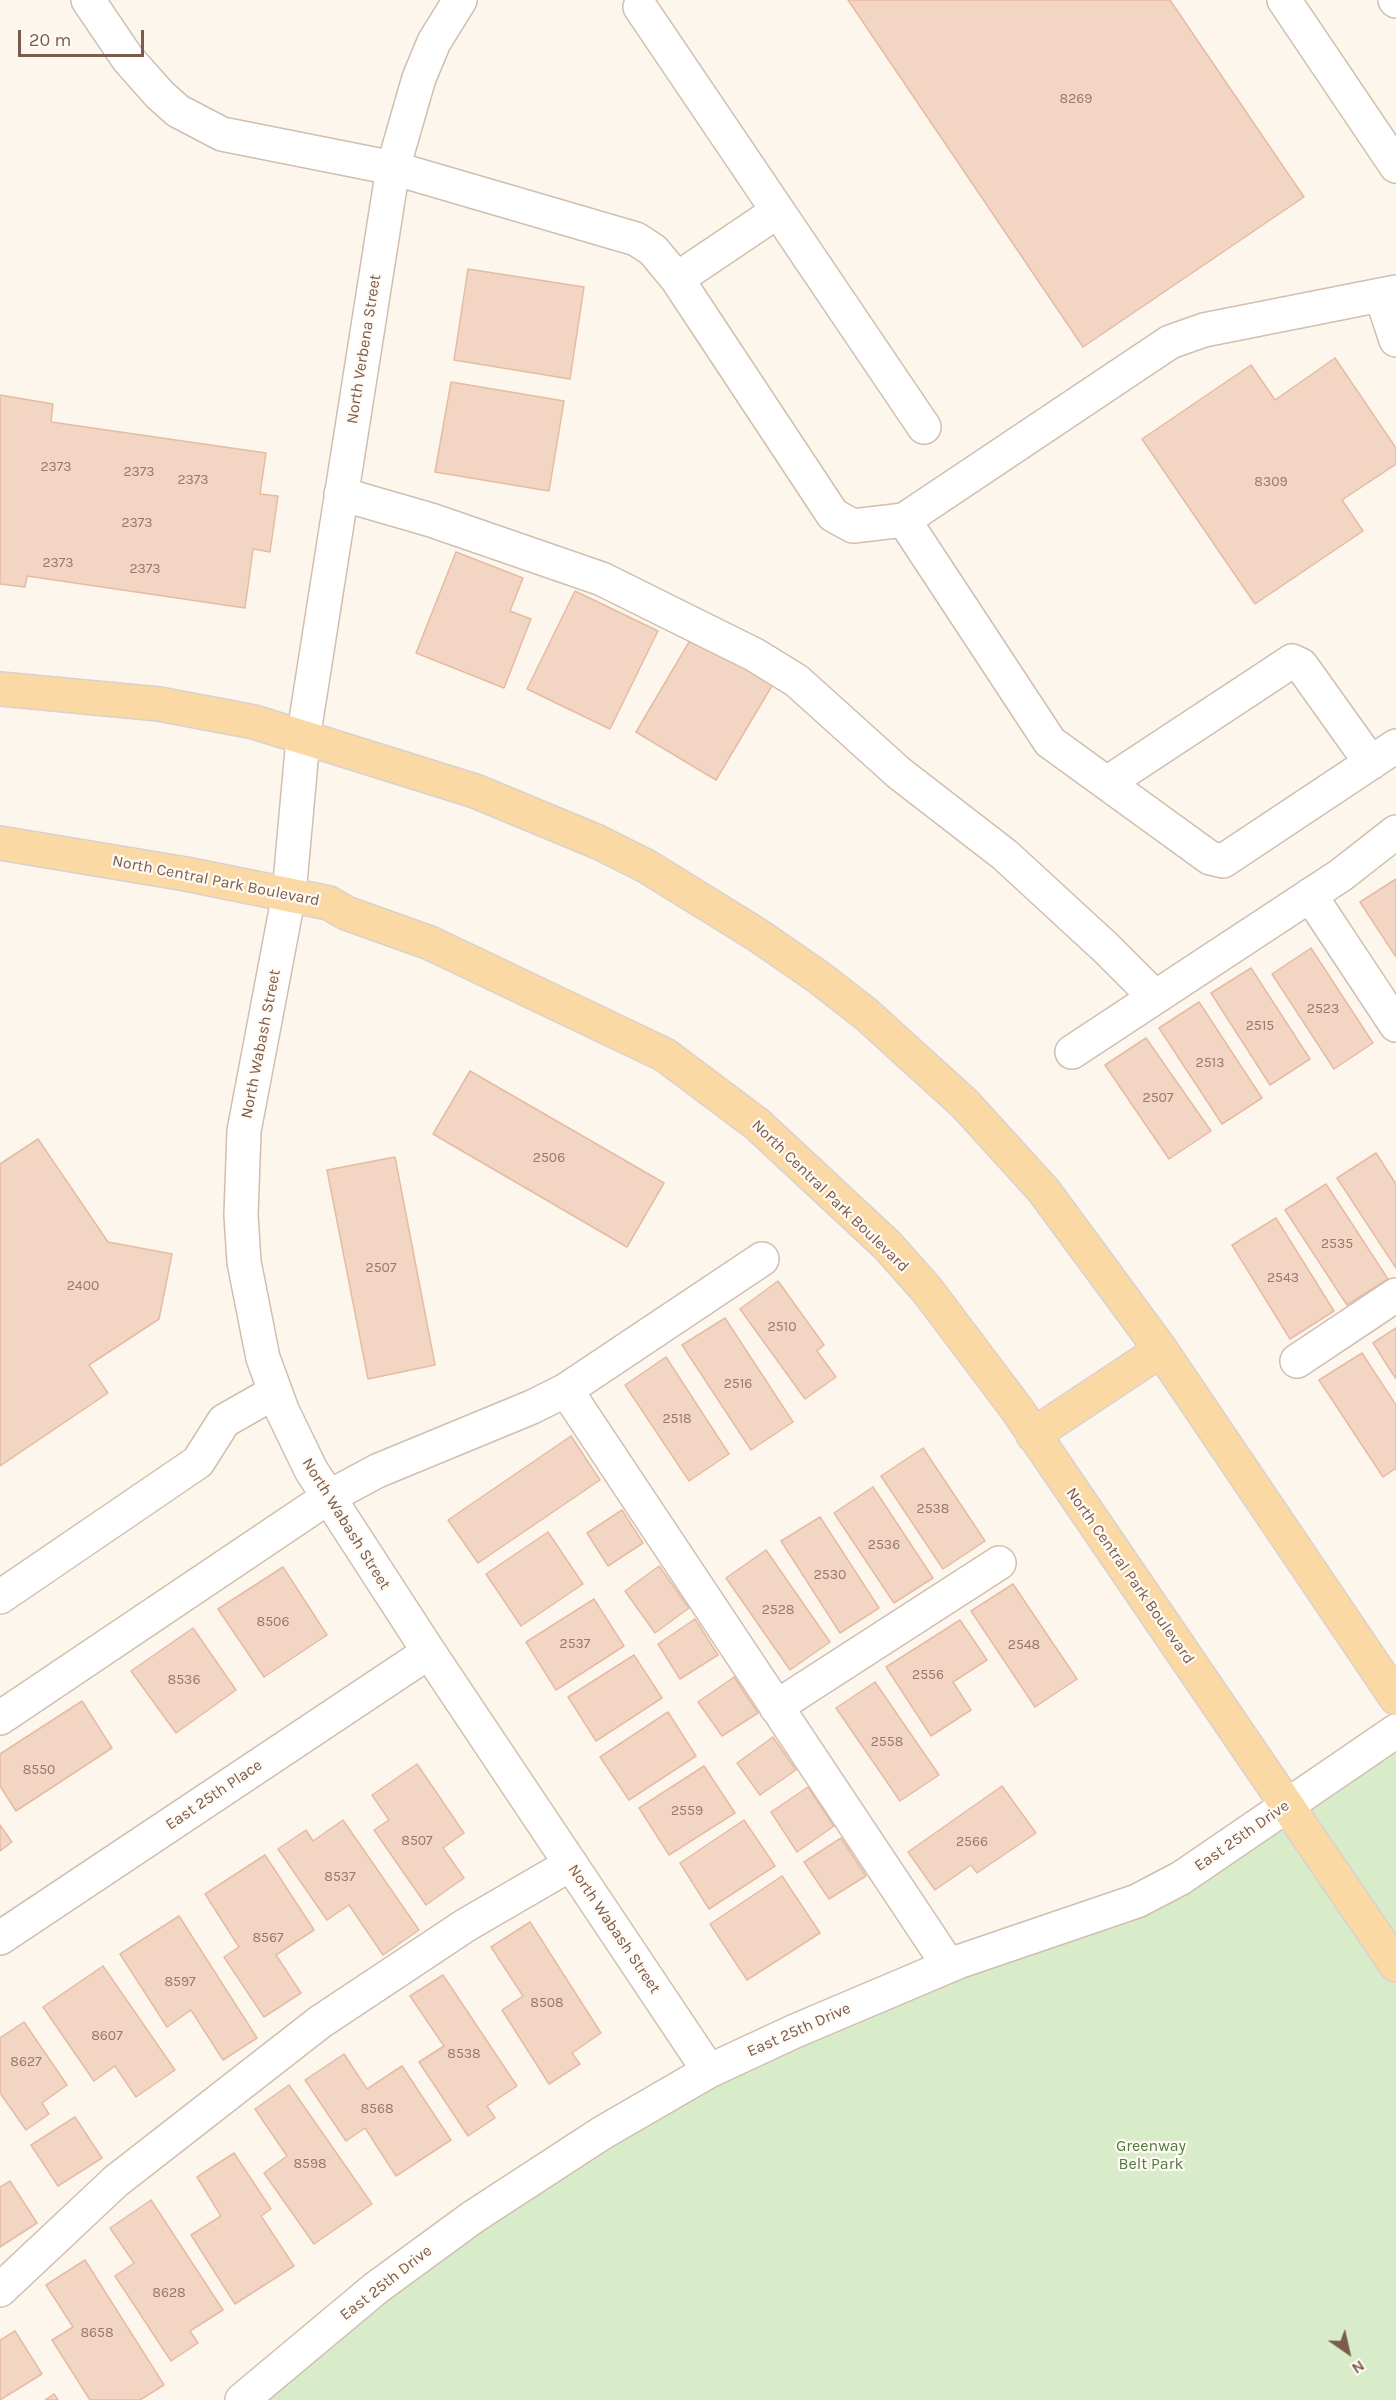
<!DOCTYPE html>
<style>
body{margin:0}
#map{position:relative;width:1396px;height:2400px;overflow:hidden;background:#fdf6ec;font-family:Karla,sans-serif}
canvas{display:block}
.north{position:absolute;left:1318px;top:2322px;width:60px;height:60px;-webkit-text-stroke:4px #fffaf3;paint-order:stroke;rotate:146deg;font-size:16px;font-weight:700;line-height:24px;text-align:center;color:#7a5c4d}
.north::after{content:'';display:block;margin:auto;width:21px;height:27px;background:#7a5c4d;clip-path:polygon(50% 0,100% 100%,50% 72%,0 100%)}
.scale{position:absolute;left:18px;top:30px;width:126px;height:27px;box-sizing:border-box;border:3px solid #7a5c4d;border-top:0;padding-left:8px;font-size:18px;line-height:21px;white-space:nowrap;color:#7a5c4d;-webkit-text-stroke:4px #fffaf3;paint-order:stroke}
</style>
<div id="map">
<canvas width="1396" height="2400"></canvas>
<div class="north">N</div>
<div class="scale">20 m</div>
</div>
<script>
const ctx = document.querySelector('canvas').getContext('2d');
ctx.lineJoin = 'round';
function fill(path, color) { ctx.fillStyle = color; ctx.fill(path, 'evenodd'); }
const toPath = rows => new Path2D(rows.map(r => 'M' + r).join(''));
function stroke(path, color, width, dash) { ctx.strokeStyle = color; ctx.lineWidth = width; ctx.lineCap = dash ? 'butt' : 'round'; ctx.setLineDash(dash || []); ctx.stroke(path); }
function write(font, color, halo, rows, align = 'center') {
  ctx.font = font + ' Karla,sans-serif'; ctx.lineWidth = 4.5; ctx.setLineDash([]); ctx.textBaseline = 'middle'; ctx.strokeStyle = halo; ctx.fillStyle = color; for (const [text, x, y, turn = 0] of rows) {
    ctx.save(); ctx.translate(x, y); ctx.rotate((+turn || 0) * Math.PI / 180); ctx.textAlign = isNaN(turn) ? turn : align; if (halo) ctx.strokeText(text, 0, 0); ctx.fillText(text, 0, 0); ctx.restore();
  }
}
fill(toPath([
 [1396,1731,1396,2400,242,2400,602,2133,1083,1920]
]), '#d8ecc9');
const building = toPath([
 [848,0,1170,0,1304,197,1083,347,848,0],
 [468,269,584,287,570,379,454,360,468,269],
 [1335,358,1396,448,1396,464,1342,500,1363,531,1255,604,1142,439,1251,365,1275,400,1335,358],
 [451,382,564,401,549,491,435,472,451,382],
 [0,395,53,404,51,422,266,453,260,494,278,496,270,552,253,549,245,608,27,576,25,587,0,584,0,395],
 [456,552,523,578,510,611,531,619,504,688,416,653,456,552],
 [575,591,658,631,610,729,527,689,575,591],
 [692,637,773,684,716,780,636,732,692,637],
 [1396,879,1396,957,1360,902,1396,879],
 [1311,948,1373,1043,1334,1069,1272,974,1311,948],
 [1251,968,1310,1059,1270,1085,1211,993,1251,968],
 [1199,1002,1262,1098,1222,1124,1159,1028,1199,1002],
 [1146,1038,1211,1131,1169,1159,1105,1065,1146,1038],
 [470,1071,664,1183,627,1247,433,1134,470,1071],
 [38,1139,108,1242,172,1254,159,1319,89,1365,108,1393,0,1466,0,1164,38,1139],
 [1376,1153,1396,1184,1396,1268,1337,1178,1376,1153],
 [395,1157,435,1365,368,1379,327,1170,395,1157],
 [1326,1184,1388,1279,1347,1305,1285,1210,1326,1184],
 [1276,1218,1334,1311,1290,1339,1232,1245,1276,1218],
 [778,1281,824,1345,817,1351,836,1377,805,1399,740,1309,778,1281],
 [725,1318,793,1422,751,1450,682,1345,725,1318],
 [1396,1328,1396,1379,1373,1343,1396,1328],
 [1362,1353,1396,1405,1396,1468,1383,1477,1319,1380,1362,1353],
 [666,1357,729,1454,689,1481,625,1385,666,1357],
 [571,1436,600,1480,478,1563,448,1520,571,1436],
 [923,1448,985,1541,943,1569,881,1476,923,1448],
 [873,1487,933,1578,894,1603,834,1513,873,1487],
 [622,1510,643,1543,608,1566,587,1533,622,1510],
 [820,1517,879,1608,840,1633,781,1541,820,1517],
 [548,1532,583,1584,521,1626,486,1574,548,1532],
 [766,1550,830,1642,790,1670,726,1578,766,1550],
 [659,1566,689,1608,655,1633,625,1591,659,1566],
 [283,1567,327,1635,264,1677,218,1609,283,1567],
 [1013,1584,1077,1679,1035,1707,971,1611,1013,1584],
 [594,1599,624,1646,556,1690,526,1642,594,1599],
 [695,1619,718,1655,680,1679,658,1644,695,1619],
 [960,1620,987,1660,953,1682,971,1710,931,1736,886,1667,960,1620],
 [193,1628,236,1690,176,1733,131,1671,193,1628],
 [634,1655,662,1698,596,1741,568,1697,634,1655],
 [734,1677,758,1713,722,1736,698,1702,734,1677],
 [875,1682,939,1775,900,1801,836,1708,875,1682],
 [82,1701,112,1748,16,1811,0,1786,0,1754,82,1701],
 [668,1712,696,1756,629,1800,600,1757,668,1712],
 [773,1737,796,1770,760,1795,737,1763,773,1737],
 [417,1764,464,1833,443,1848,464,1878,426,1905,374,1830,389,1820,372,1795,417,1764],
 [704,1766,735,1813,669,1855,639,1808,704,1766],
 [1002,1786,1036,1833,977,1873,971,1865,935,1890,908,1852,1002,1786],
 [808,1787,834,1826,797,1852,771,1812,808,1787],
 [343,1820,419,1930,383,1955,349,1905,327,1920,278,1849,306,1830,313,1841,343,1820],
 [744,1820,775,1866,709,1909,680,1863,744,1820],
 [0,1825,12,1842,0,1851,0,1825],
 [841,1838,866,1876,829,1899,804,1862,841,1838],
 [265,1855,314,1930,276,1955,301,1993,264,2017,224,1957,239,1947,205,1894,265,1855],
 [782,1876,820,1933,747,1980,710,1924,782,1876],
 [179,1916,257,2038,223,2060,191,2010,167,2027,120,1954,179,1916],
 [530,1922,601,2033,572,2053,580,2064,549,2084,502,2010,523,1996,491,1947,530,1922],
 [103,1966,175,2070,136,2097,115,2066,94,2081,43,2007,103,1966],
 [443,1975,517,2086,487,2106,495,2118,468,2136,419,2062,444,2046,410,1996,443,1975],
 [24,2022,67,2085,42,2103,49,2114,26,2130,0,2093,0,2038,24,2022],
 [344,2054,367,2089,402,2066,451,2140,396,2176,365,2128,346,2141,305,2080,344,2054],
 [289,2085,372,2204,314,2244,264,2173,287,2156,255,2109,289,2085],
 [75,2117,102,2158,58,2186,31,2145,75,2117],
 [234,2153,271,2209,261,2216,294,2266,235,2304,191,2235,221,2216,197,2177,234,2153],
 [10,2181,37,2223,0,2247,0,2187,10,2181],
 [151,2200,223,2310,190,2331,198,2343,171,2361,115,2276,134,2263,110,2228,151,2200],
 [85,2260,164,2385,140,2400,90,2400,52,2340,73,2327,46,2285,85,2260],
 [15,2331,42,2374,0,2400,0,2340,15,2331],
 [54,2394,58,2400,45,2400,54,2394]
]);
fill(building, '#f3d5c3');
stroke(building, '#e6bba3', 1.5);
const minor = toPath([
 [88,0,128,59,160,95,178,111,222,134,393,168,636,239,653,250,677,279,833,515,853,526,904,520],
 [460,0,434,42,419,78,393,168,303,739,289,894,244,1131,241,1215,244,1262,263,1358,282,1410,311,1470,429,1652,709,2071],
 [1284,0,1396,166],
 [1395,0,1396,1],
 [640,7,924,427],
 [677,279,778,211],
 [1396,292,1204,330,1170,342,904,520,1050,742,1210,858,1223,861,1396,746],
 [1381,295,1396,340],
 [341,494,431,520,602,579,755,655,797,681,899,773,1005,855,1106,948,1155,997],
 [1107,783,1292,661,1301,665,1371,763],
 [1310,895,1396,1025],
 [1072,1052,1341,875,1396,832],
 [1297,1361,1396,1295],
 [566,1390,949,1966],
 [0,1597,198,1462,224,1421,275,1392],
 [776,1707,999,1563],
 [0,1718,327,1498,377,1471,532,1407,566,1390,762,1259],
 [0,1938,429,1652],
 [0,2290,116,2181,320,2022,466,1925,571,1864],
 [242,2400,376,2288,473,2217,602,2133,709,2071,795,2031,958,1962,1137,1901,1181,1878,1396,1731]
]);
const major = toPath([
 [0,689,159,704,254,722,475,791,598,842,646,866,756,934,817,976,866,1014,965,1104,1044,1191,1161,1350,1396,1698],
 [0,843,186,874,329,903,346,913,430,943,665,1055,757,1124,887,1245,927,1290,1016,1408,1396,1965],
 [1033,1435,1161,1350]
]);
stroke(minor, '#d1beb0', 36);
stroke(major, '#dad1cd', 36);
stroke(minor, '#fff', 33);
stroke(major, '#fbd9a5', 33);
write('14px', '#987a6a', null, [
 ["8269",1076,99],
 ["2373",56,467],
 ["2373",139,472],
 ["2373",193,480],
 ["8309",1271,482],
 ["2373",137,523],
 ["2373",58,563],
 ["2373",145,569],
 ["2523",1323,1009],
 ["2515",1260,1026],
 ["2513",1210,1063],
 ["2507",1158,1098],
 ["2506",549,1158],
 ["2535",1337,1244],
 ["2507",381,1268],
 ["2543",1283,1278],
 ["2400",83,1286],
 ["2510",782,1327],
 ["2516",738,1384],
 ["2518",677,1419],
 ["2538",933,1509],
 ["2536",884,1545],
 ["2530",830,1575],
 ["2528",778,1610],
 ["8506",273,1622],
 ["2537",575,1644],
 ["2548",1024,1645],
 ["2556",928,1675],
 ["8536",184,1680],
 ["2558",887,1742],
 ["8550",39,1770],
 ["2559",687,1811],
 ["8507",417,1841],
 ["2566",972,1842],
 ["8537",340,1877],
 ["8567",268,1938],
 ["8597",180,1982],
 ["8508",547,2003],
 ["8607",107,2036],
 ["8538",464,2054],
 ["8627",26,2062],
 ["8568",377,2109],
 ["8598",310,2164],
 ["8628",169,2293],
 ["8658",97,2333]
]);
write('16px', '#7a5c4d', '#fffaf3', [
 ["North Verbena Street",364,349,-81],
 ["North Central Park Boulevard",216,881,11],
 ["North Wabash Street",261,1044,-79],
 ["North Central Park Boulevard",830,1196,44],
 ["North Wabash Street",346,1524,58],
 ["North Central Park Boulevard",1130,1576,55],
 ["East 25th Place",214,1795,-34],
 ["East 25th Drive",1242,1836,-35],
 ["North Wabash Street",614,1929,56],
 ["East 25th Drive",799,2030,-24],
 ["East 25th Drive",386,2283,-38]
]);
write('16px', '#537a41', '#fffaf3', [
 ["Greenway",1151,2146],
 ["Belt Park",1151,2164]
]);
</script>
